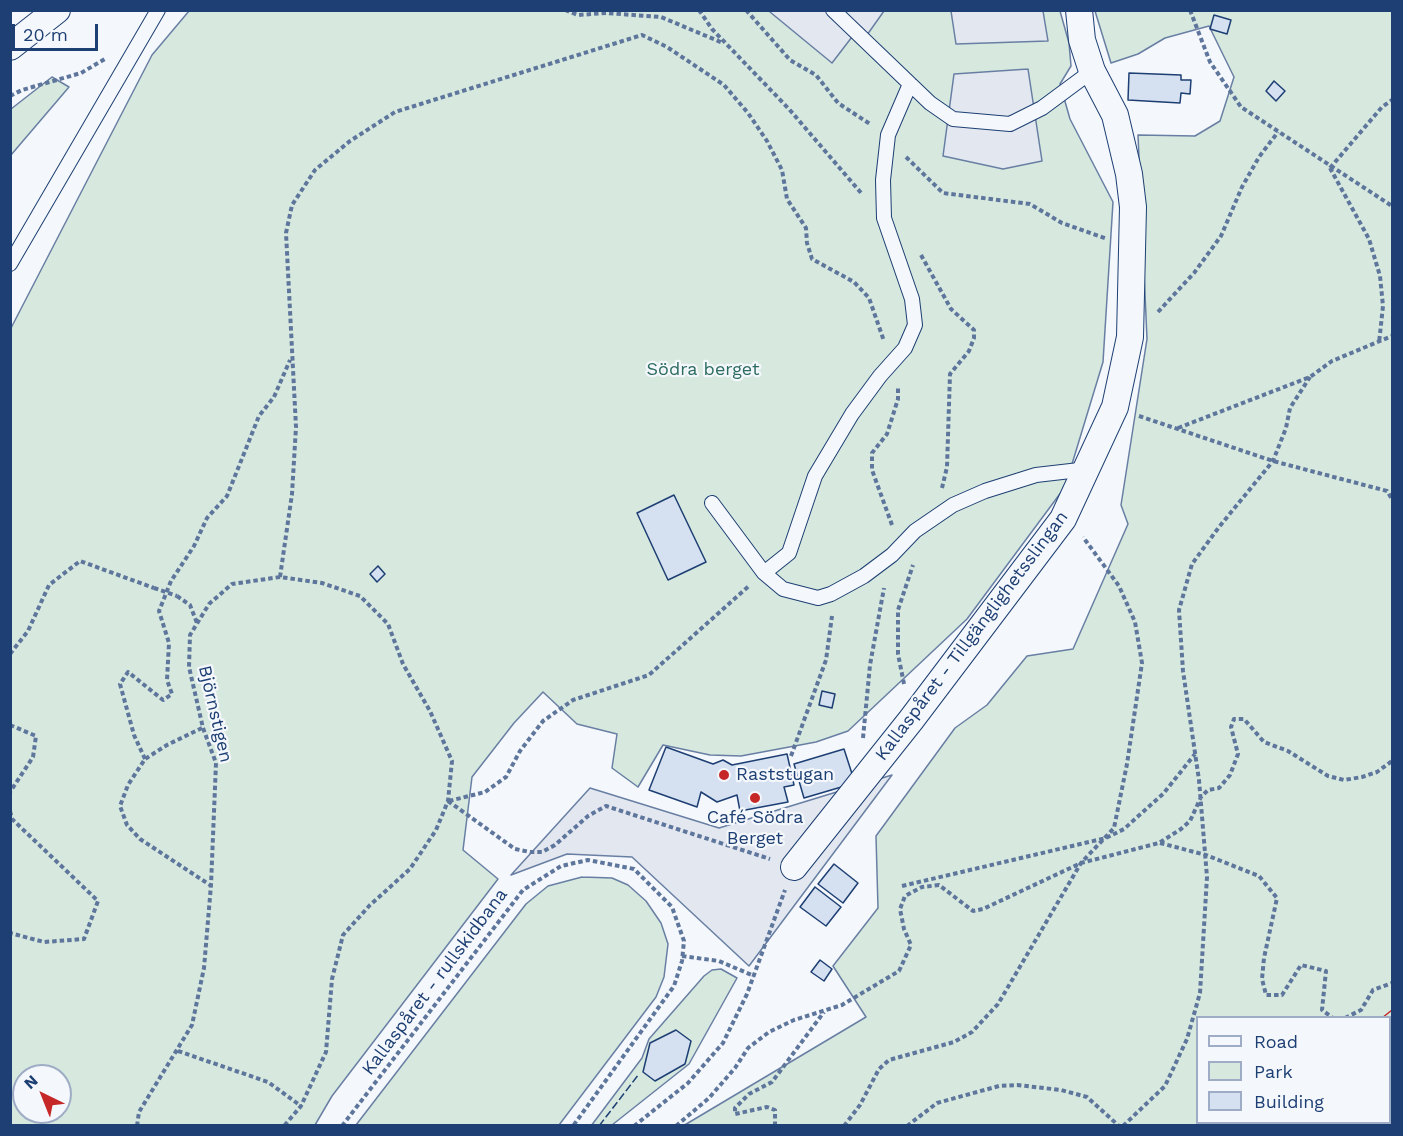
<!DOCTYPE html>
<meta charset="utf-8">
<style>
body{margin:0}
#map{position:relative;width:1403px;height:1136px;overflow:hidden;background:#f4f7fb;font-family:"Work Sans",sans-serif}
canvas{display:block}
.frame{position:absolute;inset:0;border:12px solid #1d3f73;pointer-events:none}
.legend{position:absolute;left:1196px;top:1016px;width:195px;height:108px;box-sizing:border-box;background:#f4f7fb;border:2px solid #9eadc5;margin:0;padding:8px 10px;list-style:none;font-size:18px;color:#1d3f73}
.legend li{display:flex;align-items:center;gap:12px;height:30px}
.legend b{width:30px;border:2px solid #9eadc5}
.north{position:absolute;left:12px;top:1064px;width:60px;height:60px;box-sizing:border-box;background:#f4f7fb;border:2px solid #9eadc5;border-radius:50%;rotate:317deg;font-size:16px;font-weight:700;line-height:24px;text-align:center;color:#1d3f73}
.north::after{content:'';display:block;margin:auto;width:21px;height:27px;background:#c62828;clip-path:polygon(50% 0,100% 100%,50% 72%,0 100%)}
.scale{position:absolute;left:12px;top:24px;width:86px;height:27px;box-sizing:border-box;border:3px solid #1d3f73;border-top:0;padding-left:8px;font-size:18px;line-height:21px;white-space:nowrap;color:#1d3f73;-webkit-text-stroke:4px #f4f7fb;paint-order:stroke}
</style>
<div id="map">
<canvas width="1403" height="1136"></canvas>
<div class="frame"></div>
<ul class="legend">
<li><b style="height:8px;background:#f4f7fb"></b>Road</li>
<li><b style="height:16px;background:#d7e8df"></b>Park</li>
<li><b style="height:16px;background:#d5e0f0"></b>Building</li>
</ul>
<div class="north">N</div>
<div class="scale">20 m</div>
</div>
<script>
const ctx = document.querySelector('canvas').getContext('2d');
ctx.lineJoin = 'round';
function fill(path, color) { ctx.fillStyle = color; ctx.fill(path, 'evenodd'); }
const toPath = rows => new Path2D(rows.map(r => 'M' + r).join(''));
function stroke(path, color, width, dash) { ctx.strokeStyle = color; ctx.lineWidth = width; ctx.lineCap = dash ? 'butt' : 'round'; ctx.setLineDash(dash || []); ctx.stroke(path); }
function write(font, color, halo, rows, align = 'center') {
  ctx.font = font + ' "Work Sans",sans-serif'; ctx.lineWidth = 4.5; ctx.setLineDash([]); ctx.textBaseline = 'middle'; ctx.strokeStyle = halo; ctx.fillStyle = color; for (const [text, x, y, turn = 0] of rows) {
    ctx.save(); ctx.translate(x, y); ctx.rotate((+turn || 0) * Math.PI / 180); ctx.textAlign = isNaN(turn) ? turn : align; if (halo) ctx.strokeText(text, 0, 0); ctx.fillText(text, 0, 0); ctx.restore();
  }
}
const green = toPath([
 [189,11,1060,11,1069,43,1071,66,1060,84,1070,119,1113,202,1103,362,1065,487,967,619,848,731,816,742,741,756,710,755,663,745,638,787,612,768,617,734,577,724,543,692,514,723,472,777,463,850,498,879,332,1096,315,1125,11,1125,10,330,152,55,189,11],
 [24,1076,60,1076,60,1112,24,1112,24,1076],
 [1095,11,1392,11,1392,1125,683,1126,866,1017,833,966,878,908,876,836,955,728,987,705,1027,656,1073,649,1128,524,1121,505,1147,339,1138,135,1195,136,1220,121,1234,77,1209,26,1165,38,1138,54,1111,63,1095,11],
 [1198,1018,1390,1018,1390,1122,1198,1122,1198,1018],
 [52,77,69,87,11,155,11,109,52,77],
 [582,877,612,878,628,885,646,901,661,923,668,944,664,977,656,997,559,1125,356,1125,526,904,548,886,582,877],
 [721,969,737,978,689,1064,612,1125,591,1126,642,1058,649,1039,704,976,712,970,721,969]
]);
fill(green, '#d7e8df');
stroke(green, '#687fa3', 1.5);
const parking = toPath([
 [771,10,884,11,867,35,855,33,832,63,770,12,771,10],
 [951,11,1043,11,1048,41,956,44,951,11],
 [1028,69,1042,161,1003,169,943,156,954,74,1028,69],
 [892,775,749,966,632,857,567,854,511,875,590,788,719,828,892,775]
]);
fill(parking, '#e3e8f0');
stroke(parking, '#687fa3', 1.5);
const building = toPath([
 [1214,15,1231,20,1227,34,1210,29,1214,15],
 [1129,73,1181,75,1181,80,1191,80,1190,94,1181,93,1180,103,1128,100,1129,73],
 [1274,81,1285,91,1276,101,1266,91,1274,81],
 [674,495,706,562,668,580,637,513,674,495],
 [378,566,385,574,377,582,370,574,378,566],
 [822,691,835,694,832,708,819,705,822,691],
 [666,747,713,764,723,760,732,765,787,754,794,785,784,787,788,802,740,811,737,795,717,802,701,792,697,807,649,790,666,747],
 [844,749,855,783,804,798,794,764,844,749],
 [834,864,858,883,843,903,818,884,834,864],
 [815,887,841,907,826,926,800,907,815,887],
 [820,960,832,969,824,981,811,972,820,960],
 [676,1030,691,1041,685,1064,655,1081,643,1072,650,1043,676,1030]
]);
fill(building, '#d5e0f0');
stroke(building, '#1d3f73', 1.5);
const lane = toPath([
 [833,10,930,103,953,119,1010,124,1042,108,1092,71],
 [10,264,158,10],
 [712,503,764,573,783,589,818,598,831,594,864,576,892,555,915,531,953,505,985,491,1036,475,1088,469],
 [764,573,789,553,815,476,852,414,880,376,905,348,915,325,912,299,884,218,883,180,888,135,910,84]
]);
const street = toPath([
 [10,47,57,10],
 [794,867,911,720,1063,519,1115,407,1130,337,1133,207,1129,174,1115,115,1092,71,1082,40,1079,10]
]);
stroke(lane, '#1d3f73', 16);
stroke(street, '#1d3f73', 28);
stroke(toPath([
 [565,10,578,15,606,13,661,17,723,43],
 [699,10,712,29,789,109,862,194],
 [746,10,790,60,816,75,838,103,870,124],
 [1190,10,1210,62,1241,107,1392,206],
 [10,96,22,90,81,73,105,59],
 [906,157,943,193,1030,204,1062,223,1107,239],
 [1330,168,1369,239,1380,276,1383,306,1379,343],
 [1330,168,1382,107,1392,100],
 [921,255,951,309,974,330,974,338,969,351,950,374,947,467,942,488],
 [1158,312,1194,273,1221,236,1242,187,1259,157,1278,132],
 [1139,416,1273,461,1387,491,1392,499],
 [1178,428,1310,377,1332,361,1392,336],
 [892,525,872,470,872,453,887,434,898,399,898,387],
 [280,577,292,494,296,427,286,233,292,205,315,170,350,141,395,112,642,35,667,47,724,85,748,113,767,141,782,170,787,199,806,228,807,243,812,259,854,282,869,298,884,341],
 [177,596,190,605,197,623],
 [10,654,28,631,49,585,80,561,154,588],
 [904,684,898,654,898,610,913,565],
 [10,725,36,736,33,757,10,792],
 [202,728,167,745,145,759,128,785,120,806,127,825,140,839,210,885],
 [863,738,870,665,884,588],
 [791,756,826,660,832,616],
 [145,759,134,735,120,684,128,672,163,700,172,694,167,680,169,643,159,611,171,581,194,546,207,518,227,496,259,416,274,397,290,360],
 [448,801,515,849,530,852,542,852,555,845,588,816,606,806,770,859],
 [449,801,485,792,506,777,520,751,543,721,573,700,649,675,750,585],
 [10,811,12,819,98,901,84,939,44,942,10,933],
 [1160,843,1206,855,1259,876,1277,898,1264,958,1262,979,1266,995,1282,995,1301,965,1326,971,1322,1010,1333,1018],
 [902,886,1106,838,1124,829,1163,794,1195,754],
 [682,956,719,961,754,976],
 [1345,1018,1361,1010,1373,990,1392,983],
 [178,1051,268,1082,301,1106],
 [137,1126,139,1112,192,1025,204,968,211,885,216,763,203,728,189,667,190,635,209,604,232,584,280,577,322,583,360,596,388,624,403,664,430,711,452,761,448,801,436,830,410,869,370,905,343,935,332,979,326,1052,301,1106,284,1126],
 [342,1126,523,890,561,866,588,860,634,869,672,907,684,941,682,961,674,986,573,1126],
 [634,1126,688,1083,723,1043,747,994,785,890],
 [676,1126,709,1098,735,1068,748,1048,769,1032,794,1020,842,1005,899,971,911,945,904,929,900,909,905,896,922,887,939,885,973,911,983,909,1081,863,1159,843,1181,829,1190,821,1201,797,1208,790,1219,788,1230,775,1238,754,1231,727,1234,719,1244,719,1264,742,1288,751,1328,776,1344,780,1362,777,1377,772,1392,761],
 [775,1126,775,1110,767,1107,735,1114,735,1108,749,1094,772,1082,824,1012],
 [844,1126,860,1105,879,1069,889,1060,954,1042,972,1032,998,1004,1081,863,1114,828,1127,764,1142,663,1135,622,1119,586,1083,537],
 [907,1126,937,1103,999,1086,1017,1085,1061,1090,1087,1097,1119,1126],
 [1123,1126,1165,1086,1187,1039,1200,993,1207,877,1199,780,1183,671,1179,610,1192,564,1219,527,1273,461,1286,428,1290,408,1310,377]
]), '#5e769c', 4, [4.5, 3]);
stroke(lane, '#f4f7fb', 14);
stroke(street, '#f4f7fb', 26);
stroke(toPath([
 [154,588,177,596]
]), '#5e769c', 4, [4.5, 3]);
stroke(toPath([
 [599,1126,639,1074]
]), '#1d3f73', 1.5, [8, 3]);
stroke(toPath([
 [1382,1018,1392,1010],
 [1232,1126,1236,1122]
]), '#c62828', 1.5, [21, 4.5, 3, 4.5]);
for (const [x, y, r, color] of [
 [724,775,6,"#c62828"],
 [755,798,6,"#c62828"]
]) { const dot = new Path2D(); dot.arc(x, y, r, 0, 2 * Math.PI); ctx.fillStyle = color; ctx.fill(dot); stroke(dot, '#f4f7fb', 2); }
write('18px', '#2c6c60', '#f4f7fb', [
 ["Södra berget",703,370]
]);
write('18px', '#1d3f73', '#f4f7fb', [
 ["Kallaspåret - Tillgänglighetsslingan",972,636,-53],
 ["Björnstigen",215,714,77],
 ["Kallaspåret - rullskidbana",435,982,-53]
]);
write('18px', '#1d3f73', '#f4f7fb', [
 ["Raststugan",736,775],
 ["Café Södra",755,818,"center"],
 ["Berget",755,839,"center"]
], 'left');
</script>
